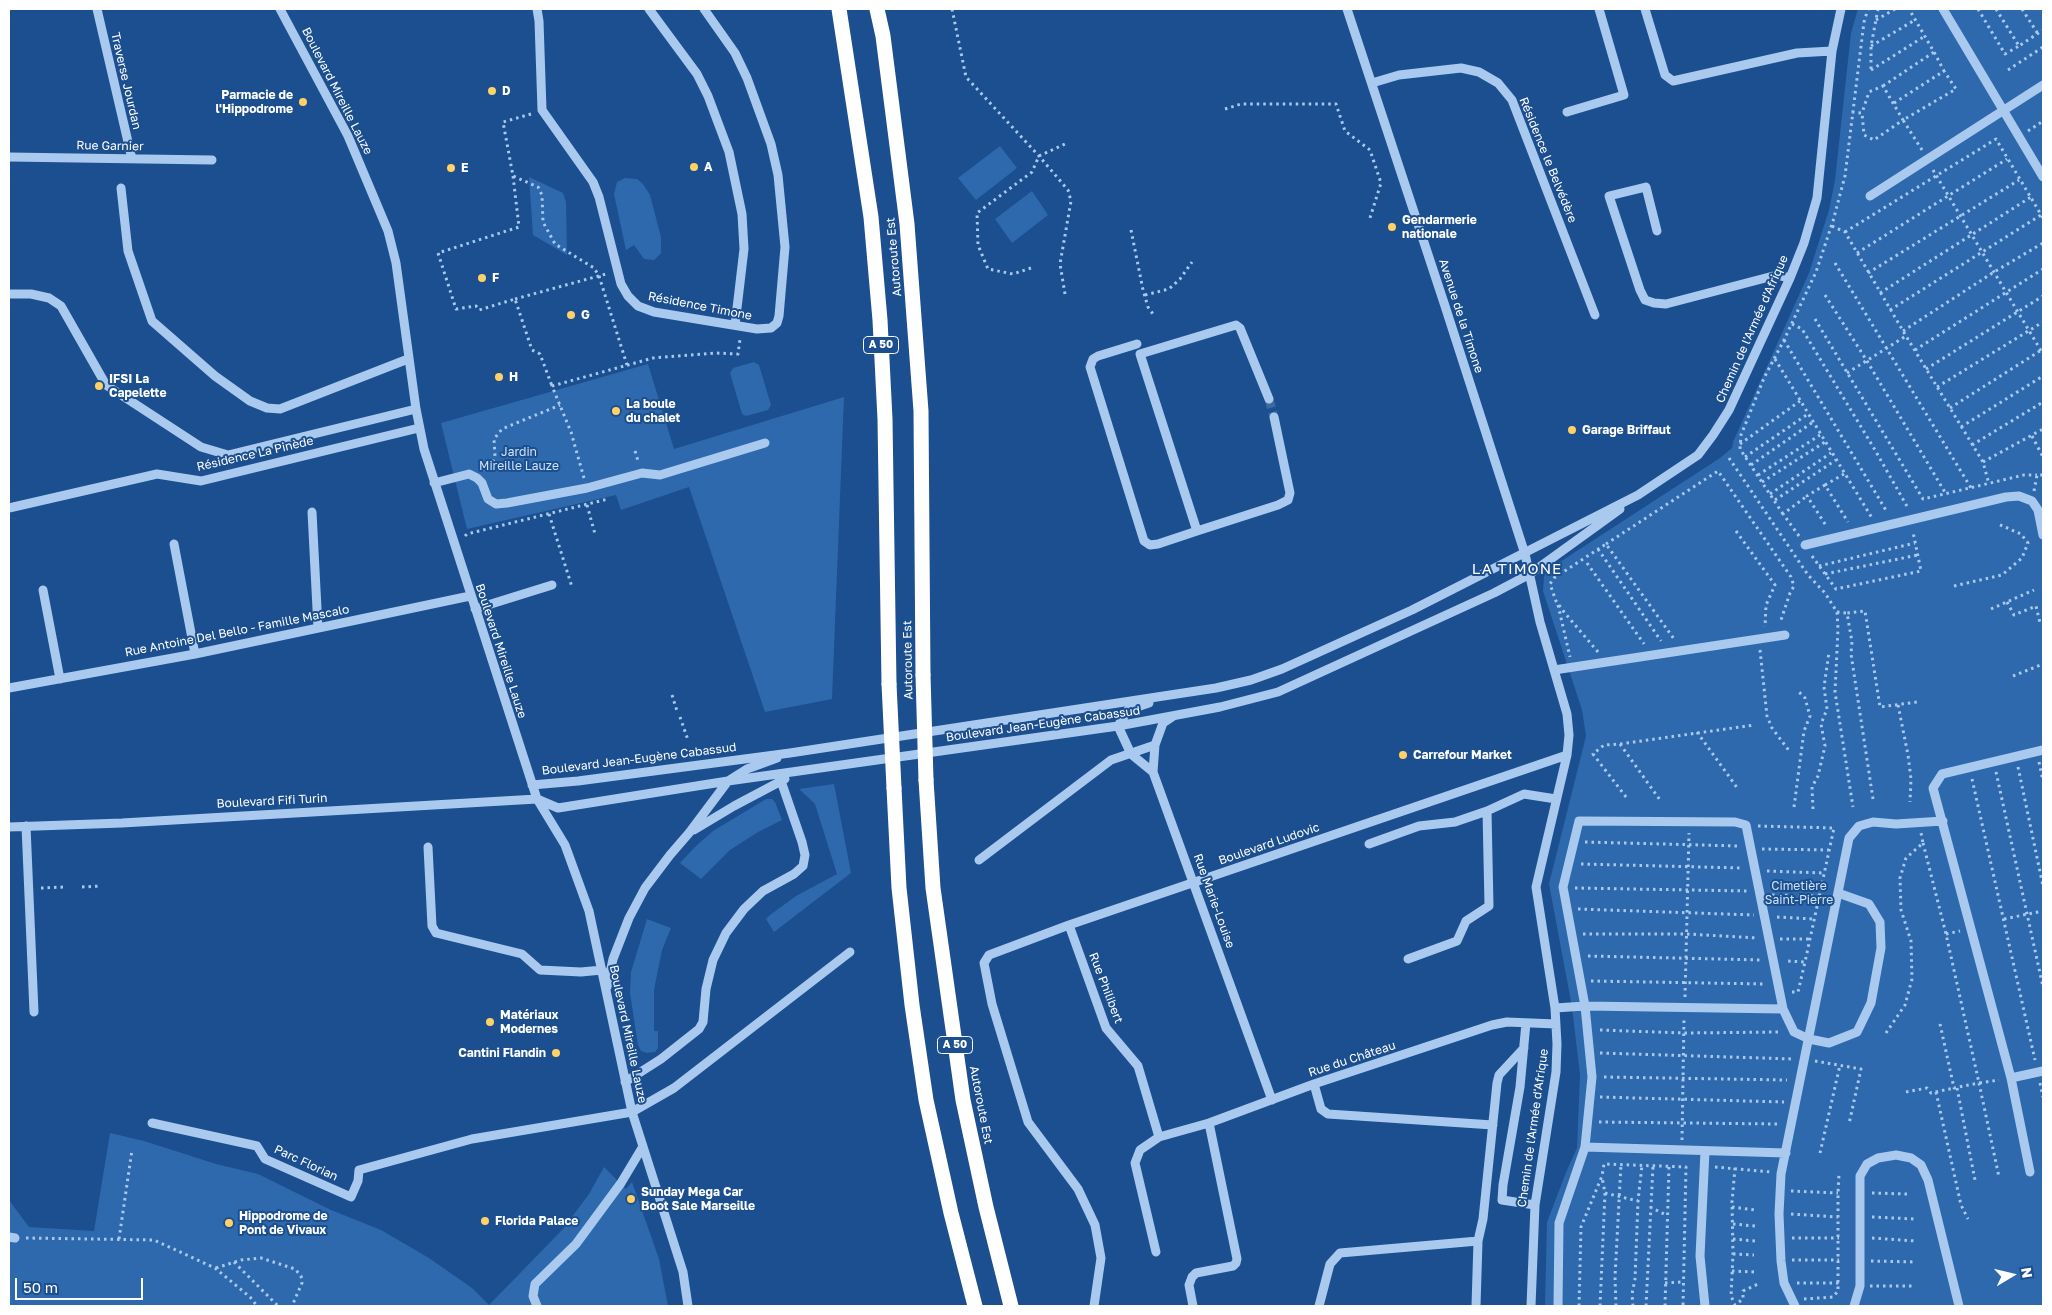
<!DOCTYPE html>
<meta charset="utf-8">
<style>
body{margin:0}
#map{position:relative;width:2052px;height:1315px;overflow:hidden;background:#1b4f8f;font-family:"Golos Text",sans-serif}
canvas{display:block}
.frame{position:absolute;inset:0;border:10px solid #fff;pointer-events:none}
.north{position:absolute;left:1987px;top:1250px;width:50px;height:50px;-webkit-text-stroke:4px #1b4f8f;paint-order:stroke;rotate:81deg;font-size:14px;font-weight:700;line-height:20px;text-align:center;color:#fff}
.north::after{content:'';display:block;margin:auto;width:18px;height:22px;background:#fff;clip-path:polygon(50% 0,100% 100%,50% 72%,0 100%)}
.scale{position:absolute;left:15px;top:1278px;width:128px;height:22px;box-sizing:border-box;border:2px solid #fff;border-top:0;padding-left:6px;font-size:15px;line-height:18px;white-space:nowrap;color:#fff;-webkit-text-stroke:4px #1b4f8f;paint-order:stroke}
</style>
<div id="map">
<canvas width="2052" height="1315"></canvas>
<div class="frame"></div>
<div class="north">N</div>
<div class="scale">50 m</div>
</div>
<script>
const ctx = document.querySelector('canvas').getContext('2d');
ctx.lineJoin = 'round';
function fill(path, color) { ctx.fillStyle = color; ctx.fill(path, 'evenodd'); }
const toPath = rows => new Path2D(rows.map(r => 'M' + r).join(''));
function stroke(path, color, width, dash) { ctx.strokeStyle = color; ctx.lineWidth = width; ctx.lineCap = dash ? 'butt' : 'round'; ctx.setLineDash(dash || []); ctx.stroke(path); }
function write(font, color, halo, rows, align = 'center') {
  ctx.font = font + ' "Golos Text",sans-serif'; ctx.lineWidth = 4; ctx.setLineDash([]); ctx.textBaseline = 'middle'; ctx.strokeStyle = halo; ctx.fillStyle = color; for (const [text, x, y, turn = 0] of rows) {
    ctx.save(); ctx.translate(x, y); ctx.rotate((+turn || 0) * Math.PI / 180); ctx.textAlign = isNaN(turn) ? turn : align; if (halo) ctx.strokeText(text, 0, 0); ctx.fillText(text, 0, 0); ctx.restore();
  }
}
fill(toPath([
 [1858,9,2043,9,2043,1306,1545,1306,1547,1222,1567,1170,1577,1148,1580,1075,1572,1007,1549,884,1586,736,1582,710,1543,591,1544,577,1546,571,1720,458,1732,448,1733,442,1809,273,1829,210,1835,180,1851,33],
 [1000,146,1017,168,976,200,958,178],
 [529,177,563,193,566,202,567,255,533,235],
 [625,178,637,179,643,184,650,195,661,237,661,253,654,260,644,259,634,245,626,250,614,194,617,182],
 [1032,191,1048,215,1012,243,995,219],
 [754,362,759,365,771,405,768,410,746,416,742,414,730,373,733,368],
 [648,364,674,449,844,397,832,699,765,712,689,487,621,510,616,495,467,529,441,423],
 [834,784,851,873,774,932,766,919,770,915,796,896,837,874,815,804,799,789],
 [766,799,772,799,775,802,782,820,758,832,730,850,701,879,680,863,696,846,713,831],
 [647,919,671,928,662,950,654,990,654,1031,658,1031,658,1048,655,1052,647,1053,641,1051,638,1045,630,993,631,972],
 [110,1133,144,1141,216,1164,258,1174,331,1210,381,1230,429,1258,472,1288,489,1305,563,1229,589,1194,604,1167,626,1189,632,1182,659,1259,668,1306,9,1306,9,1200,29,1227,94,1231]
]), '#2e69ad');
stroke(toPath([
 [1269,399,1274,417]
]), '#3d69a0', 9, [9, 4.5]);
stroke(toPath([
 [952,9,966,77,1039,156,1068,190,1071,201,1060,264,1065,294],
 [1978,9,2005,54,2019,46],
 [1996,9,2019,46,2043,30],
 [2022,9,2038,34],
 [1876,20,1895,9],
 [1871,46,1915,20],
 [1871,69,1871,46,1878,9],
 [1871,70,1925,36],
 [2008,70,2043,47],
 [1883,86,1934,52,1909,9],
 [1894,103,1944,71,1934,52],
 [1225,109,1241,104,1336,104,1345,131,1370,150,1381,183,1369,221],
 [1852,112,1862,113,1864,135,1874,140,1903,120,1883,86,1869,92,1862,113],
 [531,114,503,122,513,176,538,187,542,195,543,222,555,244,594,268,599,276,627,365],
 [2028,131,2043,121],
 [1922,150,1903,120,1956,89,1944,71],
 [1933,170,2043,354],
 [513,176,519,227,438,253,456,309,476,306,479,310,515,299,532,350,540,354,552,386],
 [1832,226,1845,232,1906,336],
 [1131,230,1143,290,1148,307,1153,314],
 [1845,232,1996,139,2043,218],
 [1857,253,2007,159],
 [1835,263,1971,488],
 [1031,268,1013,274,988,269,978,245,977,213,1032,172,1039,156,1067,143],
 [1868,273,2019,180],
 [1880,293,2031,197],
 [1145,295,1169,289,1180,279,1192,262],
 [1825,295,1867,361,1946,494],
 [515,299,606,274],
 [1890,310,2041,215],
 [1815,319,1923,499,2024,475,2037,475],
 [1792,324,1802,329,1875,450,1908,508],
 [1903,331,1994,272,2043,243],
 [1784,340,1887,512],
 [1915,350,2043,269],
 [1775,359,1872,518],
 [1926,369,2043,296],
 [1847,373,1906,336,1983,462,1989,484],
 [1937,387,2043,322],
 [1950,408,2043,349],
 [1961,427,2043,376],
 [2032,436,2043,457],
 [1740,444,1800,401],
 [1972,445,2043,402],
 [635,451,638,461],
 [1745,457,1808,414],
 [1729,458,1808,575,1825,593,1837,612,1838,629,1835,692,1853,807],
 [1983,462,2043,429],
 [1751,465,1813,422],
 [483,469,491,466,495,456,494,439,502,429,560,405],
 [1844,474,1825,485,1848,522],
 [1758,475,1820,435],
 [584,478,571,432,552,386,653,358,716,353,738,354,740,339],
 [1762,482,1825,442],
 [1825,485,1807,496,1827,527],
 [2034,491,2037,475,2043,475],
 [1770,494,1831,453],
 [1775,500,1836,460],
 [587,505,595,534],
 [549,514,572,587],
 [1783,514,1740,449,1741,435,1764,378,1784,340,1816,272,1833,221,1845,176,1864,22,1868,9],
 [1736,531,1775,585,1766,605,1765,627],
 [465,536,467,534,608,499],
 [1799,536,1783,514,1807,496],
 [1606,544,1718,471,1791,577,1794,586,1790,593,1780,623],
 [1598,549,1661,641],
 [1812,556,1836,589,1921,571,1913,532],
 [1587,563,1644,644],
 [1819,566,1915,543],
 [1825,574,1918,555],
 [1954,586,2002,575,2022,558,2028,543,2021,534,1998,524],
 [2007,602,2014,615,2036,606,2040,623],
 [1558,605,1570,657],
 [1991,609,2034,590],
 [1837,612,1847,613],
 [1760,650,1767,716,1772,728,1790,752],
 [1598,652,1564,612,1556,601,1550,584,1554,578,1606,544,1674,639],
 [2013,676,2043,664],
 [672,695,677,711],
 [1898,705,1908,755,1911,779,1910,802],
 [680,717,688,740],
 [1697,732,1738,789],
 [1620,744,1660,800],
 [2039,762,2043,781],
 [2018,767,2043,886],
 [1996,772,2043,987],
 [1972,779,2035,1060],
 [1626,797,1593,754,1604,745,1620,744,1754,725],
 [1873,799,1851,654,1852,642,1847,613,1865,611,1880,707,1917,702],
 [1794,807,1804,731,1810,716,1805,698,1797,690],
 [1813,809,1812,787,1818,776,1825,746,1821,724,1827,709,1824,687,1829,652],
 [1758,826,1834,828,1805,962,1786,961],
 [1585,842,1739,846],
 [1923,843,1946,934,1979,1083,1999,1080],
 [1762,849,1829,850],
 [1581,864,1742,868],
 [1767,871,1824,873],
 [82,887,101,886],
 [41,888,65,887],
 [1575,888,1748,891],
 [1772,895,1819,896],
 [1578,909,1754,915],
 [1777,917,1814,919],
 [2004,919,2043,911],
 [1583,934,1687,934,1757,938],
 [1946,934,1960,931],
 [1780,939,1810,939],
 [1588,956,1762,960],
 [1591,981,1765,984],
 [1792,992,1798,992,1805,962],
 [1685,997,1689,833],
 [1940,1024,1954,1088,1979,1083,1999,1177],
 [1600,1030,1684,1033,1781,1032],
 [1886,1033,1905,1005,1912,979,1911,941,1901,910,1900,878,1906,858,1923,843,1921,833],
 [1600,1053,1794,1059],
 [1815,1061,1861,1069,1849,1124],
 [1604,1077,1787,1080],
 [2040,1083,2043,1097],
 [1957,1088,1975,1180],
 [1906,1092,1927,1088,1931,1093,1954,1088],
 [1936,1092,1961,1205,1968,1219],
 [1600,1097,1784,1102],
 [1599,1122,1778,1124],
 [1682,1140,1684,1018],
 [1820,1153,1840,1065],
 [1715,1167,1771,1172],
 [1735,1168,1732,1202,1733,1254,1731,1296,1735,1305,1743,1299,1743,1291,1758,1284],
 [1791,1191,1838,1193],
 [1605,1193,1638,1201],
 [1872,1193,1907,1194],
 [1650,1207,1666,1215],
 [1732,1207,1755,1210],
 [1791,1214,1838,1217],
 [1872,1217,1914,1219],
 [1733,1224,1755,1226],
 [26,1238,154,1240,215,1268,250,1297,257,1306],
 [1792,1238,1839,1238],
 [1872,1238,1916,1241],
 [119,1239,132,1150],
 [1733,1239,1755,1241],
 [1733,1254,1754,1255],
 [1792,1260,1839,1260],
 [1871,1261,1916,1262],
 [234,1262,278,1306],
 [216,1268,241,1260,261,1258,295,1269,301,1276,302,1283,292,1306],
 [1732,1271,1755,1272],
 [1665,1283,1682,1282],
 [1797,1283,1839,1283],
 [1870,1286,1915,1286],
 [1804,1299,1833,1297,1838,1291,1838,1193,1839,1174],
 [1579,1306,1581,1227,1602,1176,1604,1164,1686,1167,1683,1306],
 [1600,1306,1605,1193,1602,1177],
 [1616,1306,1615,1277,1621,1164],
 [1633,1306,1632,1294,1635,1279,1638,1201,1642,1165],
 [1646,1306,1653,1166],
 [1665,1306,1669,1166]
]), '#a9c9ee', 3, [2.5, 4]);
stroke(toPath([
 [97,9,132,159],
 [280,9,348,136,388,231,396,263,416,409,424,449,537,799,565,845,589,911,632,1112,683,1272,688,1306],
 [537,9,539,21,542,110,593,182,599,197,621,284,628,296,638,306,654,312,757,329,771,328,777,323,779,316,785,247,778,175,771,144,747,78,735,53,704,9],
 [649,9,697,74,708,96,729,152,742,214,744,249,735,325],
 [1347,9,1445,306,1525,554,1540,622,1567,714,1569,735,1567,755,1536,887,1555,1008,1557,1044,1556,1072,1535,1205,1531,1306],
 [1645,9,1665,75,1673,81,1797,53,1832,51],
 [1943,9,2043,177],
 [1372,83,1399,75,1461,68,1479,72,1498,83,1512,100,1595,315],
 [1567,112,1624,95,1599,9],
 [9,157,212,160],
 [121,188,128,251,152,321,215,376,250,401,267,408,280,409,408,359],
 [1870,196,2043,85],
 [1657,231,1646,187,1609,196,1640,290,1645,300,1654,303,1666,304,1777,275,1790,278],
 [9,294,31,294,49,298,61,306,106,385,201,447,228,455,416,409],
 [1137,344,1098,356,1093,359,1090,367,1144,541,1150,545,1158,544,1197,531],
 [1269,399,1240,328,1236,325,1140,354,1197,531,1278,505,1288,500,1290,493,1274,417],
 [434,483,469,474,477,478,482,483,488,499,496,504,507,503,587,488,642,473,660,475,765,443],
 [9,508,157,474,201,481,419,428],
 [312,512,318,628],
 [174,544,195,654],
 [1805,545,2006,497,2019,496,2032,501,2038,510,2043,535],
 [43,590,60,679],
 [475,609,552,585],
 [1554,670,1785,635],
 [9,688,195,654,470,596],
 [1149,703,1128,710,1118,726,1131,754,1153,772],
 [1172,717,1163,723,1155,745,1153,772,1272,1100],
 [532,785,578,781,790,753,1216,688,1251,680,1282,669,1412,610,1638,495,1698,455,1713,435,1729,410,1790,278,1804,243,1817,198,1832,51,1841,9],
 [26,826,34,1012],
 [9,827,122,823,537,799,558,808,728,781,1118,726,1220,707,1278,692,1494,593,1530,574,1620,509],
 [694,830,734,806,785,779],
 [1369,844,1419,826,1455,822,1487,811],
 [428,847,432,926,436,933,522,954,540,970,581,972,602,970],
 [979,860,1111,760,1155,745],
 [1069,925,1106,1028,1138,1066,1159,1137],
 [1408,959,1457,941,1466,921,1489,906,1487,811,1524,794,1556,799],
 [607,987,613,959,629,918,645,888,670,855,689,833,728,781,747,769,777,758],
 [1555,1008,1585,1006,1783,1009],
 [1526,1023,1520,1087,1503,1185,1502,1200,1535,1205],
 [2011,1078,2043,1071],
 [625,1082,661,1059,699,1029,703,1022,706,989,713,960,726,933,744,909,763,891,794,874,803,866,805,855,802,842,781,781],
 [1314,1084,1321,1109,1328,1114,1493,1125],
 [152,1123,257,1146,265,1159,351,1197,358,1181,359,1170,472,1139,632,1112,674,1088,850,952],
 [1585,1147,1786,1153],
 [1705,1151,1700,1256,1705,1306],
 [2030,1172,2011,1078,1933,788,1942,774,2043,750],
 [9,1237,15,1238],
 [1478,1241,1483,1219,1497,1083,1499,1075,1524,1048],
 [1156,1252,1135,1163,1140,1150,1159,1137,1209,1123,1314,1084,1492,1025,1507,1022,1556,1024],
 [537,1306,533,1296,535,1284,576,1244,621,1183,642,1148],
 [1094,1306,1101,1258,1095,1225,1078,1189,1028,1122,992,1004,984,963,989,955,1069,925,1567,755],
 [1193,1306,1189,1285,1192,1277,1196,1273,1233,1266,1236,1263,1237,1259,1209,1123],
 [1319,1306,1330,1264,1340,1253,1478,1241,1476,1306],
 [1558,1306,1559,1223,1585,1147,1592,1077,1585,1006,1563,887,1579,821,1735,822,1746,825,1783,1009,1794,1032,1809,1039,1829,1043,1857,1032,1871,1003,1881,948,1880,922,1869,904,1838,893],
 [1795,1306,1784,1283,1781,1261,1779,1214,1781,1174,1849,838,1859,826,1873,822,1896,824,1943,821],
 [1854,1306,1860,1286,1860,1176,1867,1164,1878,1158,1896,1155,1911,1158,1921,1165,1928,1180,1959,1306]
]), '#a9c9ee', 9);
stroke(toPath([
 [839,9,871,217,880,320,885,419,889,684],
 [877,9,883,36,907,224,921,411,923,675],
 [926,780,933,888,963,1100,986,1207,1011,1306],
 [894,788,899,888,912,1005,926,1100,951,1213,975,1306]
]), '#fff', 15);
stroke(toPath([
 [923,675,926,780],
 [889,684,894,788]
]), '#fff', 15);
for (const [x, y, r, color] of [
 [492,91,5,"#ffd166"],
 [303,102,5,"#ffd166"],
 [694,167,5,"#ffd166"],
 [451,168,5,"#ffd166"],
 [1392,227,5,"#ffd166"],
 [482,278,5,"#ffd166"],
 [571,315,5,"#ffd166"],
 [499,377,5,"#ffd166"],
 [99,386,5,"#ffd166"],
 [616,411,5,"#ffd166"],
 [1572,430,5,"#ffd166"],
 [1403,755,5,"#ffd166"],
 [490,1022,5,"#ffd166"],
 [556,1053,5,"#ffd166"],
 [631,1199,5,"#ffd166"],
 [485,1221,5,"#ffd166"],
 [229,1223,5,"#ffd166"]
]) { const dot = new Path2D(); dot.arc(x, y, r, 0, 2 * Math.PI); ctx.fillStyle = color; ctx.fill(dot); stroke(dot, '#1b4f8f', 2); }
for (const [x, y, w] of [
 [881,345,35],
 [955,1045,35]
]) { const box = new Path2D(); box.roundRect(x - w / 2, y - 8.5, w, 17, 4); ctx.fillStyle = '#1b4f8f'; ctx.fill(box); stroke(box, '#fff', 1); }
write('bold 11px', '#fff', null, [
 ["A 50",881,345],
 ["A 50",955,1045]
]);
write('12px', '#fff', '#1b4f8f', [
 ["Traverse Jourdan",126,81,77],
 ["Boulevard Mireille Lauze",337,91,63],
 ["Rue Garnier",110,146,1],
 ["Résidence le Belvédère",1548,160,68],
 ["Autoroute Est",894,257,-95],
 ["Résidence Timone",700,306,11],
 ["Avenue de la Timone",1461,316,72],
 ["Chemin de l'Armée d'Afrique",1752,329,-66],
 ["Résidence La Pinède",255,454,-13],
 ["Rue Antoine Del Bello - Famille Mascalo",237,631,-11],
 ["Boulevard Mireille Lauze",501,651,72],
 ["Autoroute Est",908,660,-91],
 ["Boulevard Jean-Eugène Cabassud",1043,724,-8],
 ["Boulevard Jean-Eugène Cabassud",639,759,-7],
 ["Boulevard Fifi Turin",272,801,-3],
 ["Boulevard Ludovic",1269,844,-19],
 ["Rue Marie-Louise",1214,901,70],
 ["Rue Philibert",1106,988,69],
 ["Boulevard Mireille Lauze",628,1034,78],
 ["Rue du Château",1352,1059,-18],
 ["Autoroute Est",981,1105,79],
 ["Chemin de l'Armée d'Afrique",1533,1128,-82],
 ["Parc Florian",306,1163,25]
]);
write('bold 12px', '#fff', '#1b4f8f', [
 ["D",502,91],
 ["Parmacie de",293,95,"right"],
 ["l'Hippodrome",293,109,"right"],
 ["A",704,167],
 ["E",461,168],
 ["Gendarmerie",1402,220],
 ["nationale",1402,234],
 ["F",492,278],
 ["G",581,315],
 ["H",509,377],
 ["IFSI La",109,379],
 ["Capelette",109,393],
 ["La boule",626,404],
 ["du chalet",626,418],
 ["Garage Briffaut",1582,430],
 ["Carrefour Market",1413,755],
 ["Matériaux",500,1015],
 ["Modernes",500,1029],
 ["Cantini Flandin",546,1053,"right"],
 ["Sunday Mega Car",641,1192],
 ["Boot Sale Marseille",641,1206],
 ["Hippodrome de",239,1216],
 ["Pont de Vivaux",239,1230],
 ["Florida Palace",495,1221]
], 'left');
write('12px', '#cfe3fa', '#1b4f8f', [
 ["Jardin",519,452],
 ["Mireille Lauze",519,466],
 ["Cimetière",1799,886],
 ["Saint-Pierre",1799,900]
]);
ctx.letterSpacing = '1px';
write('15px', '#fff', '#1b4f8f', [
 ["LA TIMONE",1517,569]
]);
ctx.letterSpacing = '0px';
</script>
